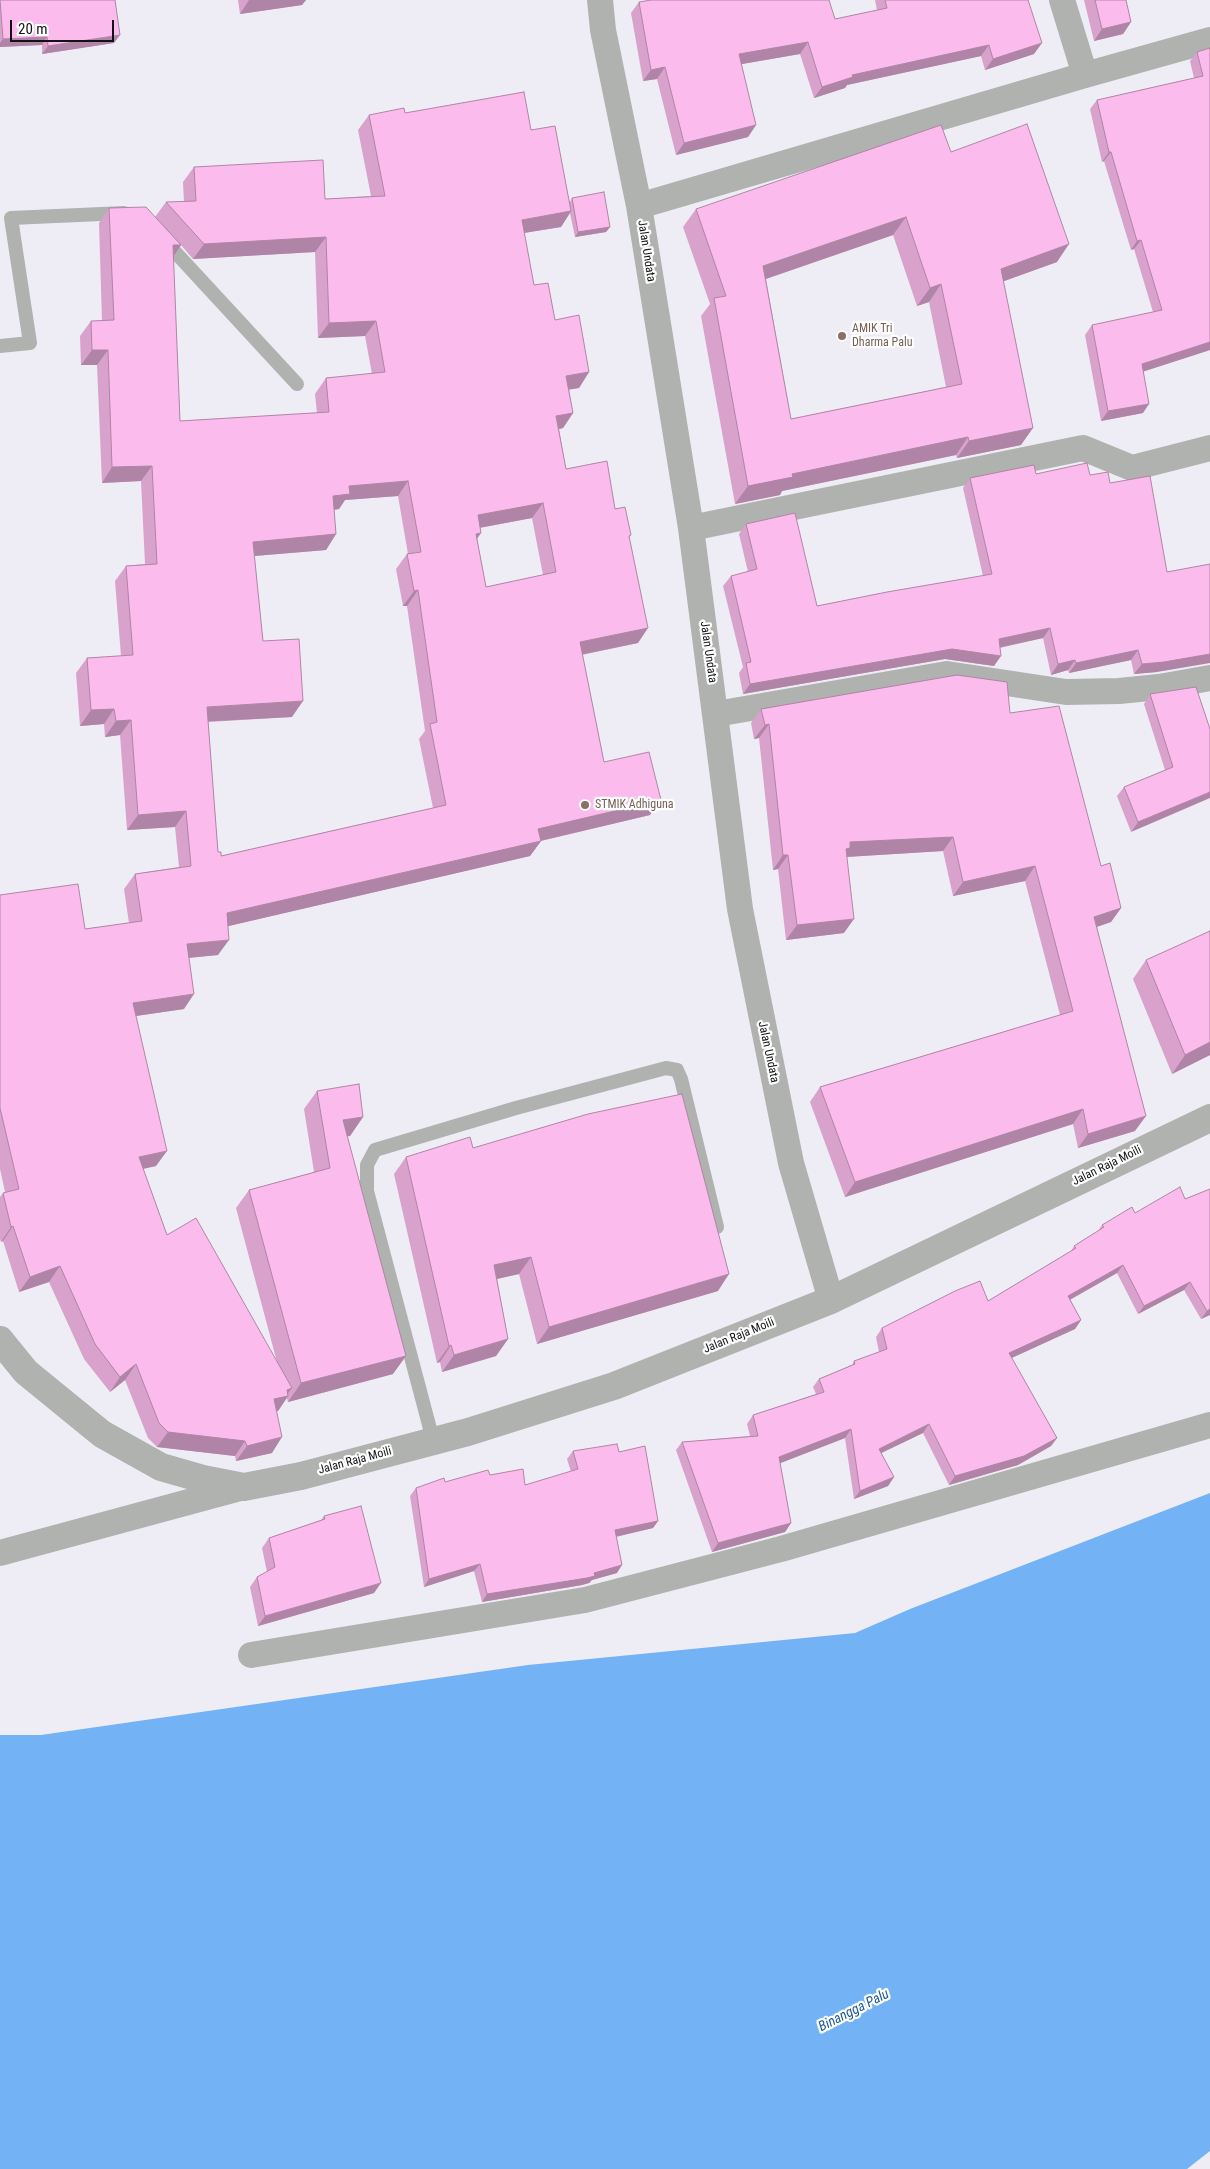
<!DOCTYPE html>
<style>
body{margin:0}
#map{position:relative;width:1210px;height:2169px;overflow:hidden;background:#eeedf5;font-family:"Roboto Condensed",sans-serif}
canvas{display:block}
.scale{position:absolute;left:10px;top:20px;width:104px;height:22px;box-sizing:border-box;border:2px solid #121114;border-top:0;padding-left:6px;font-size:15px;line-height:18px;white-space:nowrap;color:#121114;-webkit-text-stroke:4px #fff;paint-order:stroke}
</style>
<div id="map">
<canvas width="1210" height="2169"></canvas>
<div class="scale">20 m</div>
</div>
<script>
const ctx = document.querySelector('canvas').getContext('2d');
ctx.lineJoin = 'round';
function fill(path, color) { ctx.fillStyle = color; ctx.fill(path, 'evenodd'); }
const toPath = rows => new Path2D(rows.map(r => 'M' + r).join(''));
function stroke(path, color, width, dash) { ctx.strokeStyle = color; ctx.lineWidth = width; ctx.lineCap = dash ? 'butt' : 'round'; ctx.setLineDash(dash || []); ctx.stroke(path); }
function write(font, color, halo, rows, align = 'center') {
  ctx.font = font + ' "Roboto Condensed",sans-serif'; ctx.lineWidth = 4.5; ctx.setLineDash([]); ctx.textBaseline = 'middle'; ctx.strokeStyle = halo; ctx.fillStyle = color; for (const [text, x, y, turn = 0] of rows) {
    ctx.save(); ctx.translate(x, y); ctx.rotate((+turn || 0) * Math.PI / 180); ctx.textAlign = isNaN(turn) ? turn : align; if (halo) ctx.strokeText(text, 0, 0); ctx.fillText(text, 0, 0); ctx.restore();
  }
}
fill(toPath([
 [1210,1493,1210,2151,1187,2169,0,2169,0,1735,41,1735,528,1665,855,1633,910,1609]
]), '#74b2f6');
stroke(toPath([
 [164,240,297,384],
 [0,346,30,343,11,218,124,213],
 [433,1440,367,1191,367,1165,375,1150,516,1108,666,1068,677,1070,681,1079,717,1227]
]), '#b0b2af', 14);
stroke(toPath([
 [600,0,603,30,639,206,691,528,740,909,791,1163,831,1300],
 [1062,0,1085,75],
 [639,206,1085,75,1210,40],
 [691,528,1083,448,1132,468,1210,448],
 [716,714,947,674,1066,692,1119,691,1159,687,1210,678],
 [0,1553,244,1487],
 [251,1655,585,1600,781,1549,1210,1425]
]), '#b0b2af', 26);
stroke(toPath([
 [0,1340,26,1372,102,1434,161,1467,203,1479,244,1487,301,1476,468,1432,614,1386,831,1300,1210,1118]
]), '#b0b2af', 28);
fill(toPath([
 [0,0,114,43,42,54,42,45,0,47],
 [238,0,306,0,302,5,240,14],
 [875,0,1028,0,1034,54,985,70,981,56,847,85,845,88,814,98,800,54,741,64,756,125,748,137,676,155,657,79,643,81,631,13,639,2,835,19,877,10],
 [1084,0,1126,0,1131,22,1123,34,1094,41],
 [1210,48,1210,350,1144,371,1143,413,1101,421,1085,335,1092,325,1153,312,1134,249,1131,250,1104,161,1102,162,1090,109,1097,100,1194,78,1190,61,1197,52],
 [405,113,531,130,570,202,572,198,610,227,606,232,575,237,570,213,561,227,524,233,534,285,555,320,589,372,579,388,569,389,573,413,563,428,559,429,566,469,615,509,631,535,629,538,638,643,582,655,604,762,650,815,541,841,530,856,228,926,218,955,189,958,184,1009,136,1016,156,1166,143,1169,167,1235,277,1362,236,1208,249,1190,314,1172,304,1109,317,1091,363,1117,350,1136,347,1136,393,1374,288,1402,287,1398,278,1411,276,1411,272,1453,236,1461,235,1456,157,1447,148,1438,125,1380,110,1392,84,1359,49,1282,19,1292,3,1241,1,1242,0,1239,0,1197,3,1193,5,1192,0,1169,0,895,85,929,129,923,124,889,135,874,179,867,175,827,127,830,120,735,105,737,104,724,80,726,76,673,87,658,121,656,115,581,126,566,145,564,141,481,102,483,97,365,81,365,80,336,91,321,102,321,99,223,109,208,155,217,166,202,184,202,183,182,194,167,325,199,371,196,358,130,369,115],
 [181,245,193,259,315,252,318,338,365,336,372,374,326,378,315,394,317,413,180,421,173,256],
 [398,496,408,554,407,554,396,569,403,606,407,606,425,731,419,739,433,808,221,856,218,852,208,722,292,717,263,641,254,556,326,550,336,534,334,510,339,509,345,500],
 [532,518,543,575,486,587,477,539,480,528],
 [951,152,1057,262,1003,281,1021,445,957,458,956,455,782,491,780,495,735,504,701,316,710,304,683,227,696,209],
 [893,235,917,306,929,302,946,387,791,419,766,279],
 [1036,474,1090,475,1157,672,1134,674,1131,660,1069,673,1068,670,1051,675,1043,638,1000,648,994,666,945,659,743,694,739,673,743,667,723,586,731,576,748,572,739,534,746,524,817,606,983,576,963,488,970,478],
 [1150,694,1210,729,1131,832,1117,796,1124,787,1165,770,1144,704],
 [761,709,1010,713,1101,866,1121,908,1111,922,1097,927,1135,1131,1078,1148,1073,1124,845,1197,810,1102,820,1087,1060,1015,1025,881,953,896,943,851,847,857,844,933,786,940,778,869,773,870,759,738,754,739,751,723],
 [1146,960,1210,1055,1172,1074,1133,979],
 [473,1148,718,1291,537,1344,519,1274,497,1279,508,1339,496,1356,442,1372,440,1362,437,1363,394,1174,406,1157],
 [1210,1189,1210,1315,1201,1319,1184,1290,1138,1314,1117,1273,1070,1300,1081,1320,1075,1329,1011,1358,1057,1438,1051,1446,1018,1465,949,1485,923,1433,881,1453,894,1477,888,1486,854,1499,845,1438,780,1463,791,1523,785,1532,712,1552,676,1450,682,1442,750,1436,747,1424,753,1415,816,1394,813,1387,819,1379,852,1365,854,1361,879,1352,876,1337,882,1328,988,1301,1071,1251,1074,1246,1098,1231,1102,1225,1135,1213,1185,1199],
 [573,1451,619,1452,658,1521,653,1528,616,1537,617,1573,592,1580,589,1583,582,1585,482,1602,474,1571,424,1587,410,1496,416,1488,445,1482,490,1475,525,1485,571,1472,567,1459],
 [324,1516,374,1593,258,1626,250,1587,257,1577,267,1572,262,1548,269,1538,321,1520]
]), '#d8a2cc');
fill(toPath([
 [249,0,306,0,302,5,240,14],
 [1131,22,1123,34,1094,41,1102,29],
 [120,35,114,43,42,54,48,46],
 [47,37,42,45,0,47,0,43,3,39],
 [808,42,800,54,731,66,739,54],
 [1042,43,1034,54,985,70,993,59],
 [989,45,981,56,847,85,845,88,814,98,822,87,852,75],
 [665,67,657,79,643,81,651,70],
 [756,125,748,137,676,155,684,143],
 [1109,152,1111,152,1104,161,1102,162],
 [571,211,561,227,511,235,522,220],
 [906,217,893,235,751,284,763,266],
 [610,227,606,232,575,237,578,232],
 [326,237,315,252,193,259,204,244],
 [1141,240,1134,249,1131,250,1137,241],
 [1069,244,1057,262,988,287,1001,269],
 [173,245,181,245,171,260],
 [941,284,929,302,917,306,930,288],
 [376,321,365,336,318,338,329,323],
 [1210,342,1210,350,1136,374,1142,364],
 [92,350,108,350,97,365,81,365],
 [589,372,579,388,555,392,566,376],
 [1149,404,1143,413,1101,421,1108,411],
 [573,413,563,428,546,432,556,416],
 [1033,428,1021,445,957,458,969,441],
 [968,437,956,455,782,491,780,495,735,504,748,486,792,474],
 [152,466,141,481,102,483,112,467],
 [408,481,398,496,345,500,339,509,322,511,333,496,349,486],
 [543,503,532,518,467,530,478,515],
 [481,533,470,549,476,534],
 [336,534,326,550,242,557,253,542],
 [418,590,407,606,403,606,414,591],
 [648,628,638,643,569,657,580,642],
 [1050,628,1043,638,992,649,999,639],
 [952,649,1001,656,994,666,945,659,743,694,750,684],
 [1138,650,1131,660,1069,673,1076,663],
 [1210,654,1210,663,1157,672,1134,674,1142,664],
 [1075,660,1068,670,1051,675,1058,664],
 [303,701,292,717,197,722,207,707],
 [114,709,104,724,80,726,91,710],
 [131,720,120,735,105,737,116,721],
 [769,724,759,738,754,739,765,725],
 [1210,792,1210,798,1131,832,1138,822],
 [661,800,650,815,527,844,538,829],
 [186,811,175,827,127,830,138,815],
 [953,837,943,851,845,857,836,863,850,842],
 [541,841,530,856,216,929,227,913],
 [783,855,788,855,778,869,773,870],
 [1035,866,1025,881,953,896,963,882],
 [1121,908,1111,922,1084,931,1094,917],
 [854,919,844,933,786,940,797,925],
 [229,940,218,955,176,959,187,944],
 [194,994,184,1009,122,1018,133,1003],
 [1210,1042,1210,1055,1172,1074,1185,1055],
 [1083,1109,1073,1124,845,1197,855,1182],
 [1146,1116,1135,1131,1078,1148,1088,1134],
 [363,1117,350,1136,330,1139,343,1120],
 [167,1151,156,1166,128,1172,139,1157],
 [13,1226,3,1241,1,1242,11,1227],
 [531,1257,519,1274,483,1282,494,1265],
 [1123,1265,1117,1273,1062,1304,1068,1296],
 [60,1266,49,1282,19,1292,30,1277],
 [729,1274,718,1291,537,1344,549,1327],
 [1190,1282,1184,1290,1138,1314,1144,1306],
 [1210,1309,1210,1315,1201,1319,1207,1311],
 [1081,1320,1075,1329,1003,1362,1009,1353],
 [508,1339,496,1356,442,1372,454,1355],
 [451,1345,440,1362,437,1363,449,1346],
 [406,1356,393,1374,288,1402,301,1383],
 [136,1364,125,1380,110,1392,120,1377],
 [292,1388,286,1396,288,1396,278,1411,263,1414,274,1399,287,1390],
 [929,1424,923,1433,873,1457,879,1449],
 [851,1429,845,1438,773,1466,779,1457],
 [168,1432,245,1441,235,1456,157,1447],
 [282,1437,272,1453,236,1461,247,1446],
 [1057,1438,1051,1446,1018,1465,949,1485,955,1476],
 [894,1477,888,1486,854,1499,860,1491],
 [658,1521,653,1528,610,1538,615,1530],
 [791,1523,785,1532,712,1552,718,1543],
 [480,1564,474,1571,424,1587,429,1579],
 [622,1565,617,1573,592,1580,589,1583,582,1585,482,1602,487,1594,594,1573],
 [381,1583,374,1593,258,1626,265,1616]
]), '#b084a6');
const building = toPath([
 [0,0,115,0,120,35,48,46,47,37,3,39,0,0],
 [651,0,829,0,835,19,887,8,885,0,1028,0,1042,43,993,59,989,45,852,75,853,77,822,87,808,42,739,54,756,125,684,143,665,67,651,70,639,2,651,0],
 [1095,0,1126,0,1131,22,1102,29,1095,0],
 [1210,48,1210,342,1142,364,1149,404,1108,411,1092,325,1162,310,1141,240,1137,241,1111,152,1109,152,1097,100,1203,76,1197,52,1210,48],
 [524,92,531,130,555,126,571,211,522,220,534,285,548,283,555,320,579,315,589,372,566,376,573,413,556,416,566,469,607,461,615,509,625,507,631,535,629,536,648,628,580,642,604,762,649,752,661,800,538,829,541,841,227,913,229,940,187,944,194,994,133,1003,167,1151,139,1157,167,1235,196,1218,292,1388,287,1390,288,1396,274,1399,282,1437,247,1446,245,1441,168,1432,159,1423,136,1364,120,1377,95,1344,60,1266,30,1277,13,1226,11,1227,3,1193,19,1189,0,1108,0,895,78,884,85,929,142,921,135,874,191,866,186,811,138,815,131,720,116,721,114,709,91,710,87,658,133,655,126,566,157,564,152,466,112,467,108,350,92,350,91,321,114,320,109,208,146,207,181,245,173,245,180,421,329,412,326,378,385,372,376,321,329,323,326,237,204,244,166,202,196,201,194,167,323,160,325,199,385,196,369,115,404,108,405,113,524,92],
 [408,481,421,552,407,554,414,591,418,590,437,722,430,724,446,805,221,856,221,852,218,852,207,707,303,701,299,639,263,641,253,542,336,534,333,496,350,494,349,486,408,481],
 [543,503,556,572,486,587,476,534,481,533,478,515,543,503],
 [1027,124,1069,244,1001,269,1033,428,969,441,968,437,792,474,793,477,748,486,714,298,726,296,696,209,941,125,951,152,1027,124],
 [906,217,930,288,941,284,962,384,791,419,763,266,906,217],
 [604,192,610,227,578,232,572,198,604,192],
 [1087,463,1090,475,1108,472,1110,483,1150,476,1167,572,1210,564,1210,654,1164,662,1142,664,1138,650,1076,663,1075,660,1058,664,1050,628,999,639,1001,656,952,649,750,684,746,663,751,662,731,576,757,569,746,524,795,513,817,606,887,592,992,574,970,478,1034,465,1036,474,1087,463],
 [957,675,1007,682,1010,713,1059,706,1101,866,1110,863,1121,908,1094,917,1146,1116,1088,1134,1083,1109,855,1182,820,1087,1073,1011,1035,866,963,882,953,837,850,842,850,848,846,849,854,919,797,925,788,855,783,855,769,724,765,725,761,709,957,675],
 [1196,687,1210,729,1210,792,1138,822,1124,787,1173,767,1150,694,1196,687],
 [1210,931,1210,1042,1185,1055,1146,960,1210,931],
 [359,1084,363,1117,343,1120,406,1356,301,1383,249,1190,330,1168,317,1091,359,1084],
 [682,1094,729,1274,549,1327,531,1257,494,1265,508,1339,454,1355,451,1345,449,1346,406,1157,470,1137,473,1148,588,1114,682,1094],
 [1180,1187,1185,1199,1210,1189,1210,1309,1207,1311,1190,1282,1144,1306,1123,1265,1068,1296,1081,1320,1009,1353,1057,1438,1024,1456,955,1476,929,1424,879,1449,894,1477,860,1491,851,1429,779,1457,791,1523,718,1543,682,1442,758,1436,753,1415,824,1392,819,1379,855,1364,854,1361,887,1349,882,1328,955,1291,980,1281,988,1301,1076,1248,1074,1246,1104,1227,1102,1225,1132,1207,1135,1213,1180,1187],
 [617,1444,619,1452,645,1446,658,1521,615,1530,622,1565,594,1573,595,1576,587,1578,487,1594,480,1564,429,1579,416,1488,444,1478,445,1482,488,1470,490,1475,523,1469,525,1485,578,1469,573,1451,617,1444],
 [361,1506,381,1583,265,1616,257,1577,275,1567,269,1538,325,1519,324,1516,361,1506]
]);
fill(building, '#fbbced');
stroke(building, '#b084a6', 1);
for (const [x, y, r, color] of [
 [842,336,5,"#8d6e63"],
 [585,805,5,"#8d6e63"]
]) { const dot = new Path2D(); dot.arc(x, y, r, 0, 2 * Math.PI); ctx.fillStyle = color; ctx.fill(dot); stroke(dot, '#fff', 2); }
write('12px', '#121114', '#fff', [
 ["Jalan Undata",646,251,81],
 ["Jalan Undata",708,652,82],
 ["Jalan Undata",768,1052,78],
 ["Jalan Raja Moili",1107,1166,-26],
 ["Jalan Raja Moili",739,1336,-22],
 ["Jalan Raja Moili",355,1461,-15]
]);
write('12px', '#785e54', '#fff', [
 ["AMIK Tri",852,329],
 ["Dharma Palu",852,343],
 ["STMIK Adhiguna",595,805]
], 'left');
write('italic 14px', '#1a5997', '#fff', [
 ["Binangga Palu",854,2011,-27]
]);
</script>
